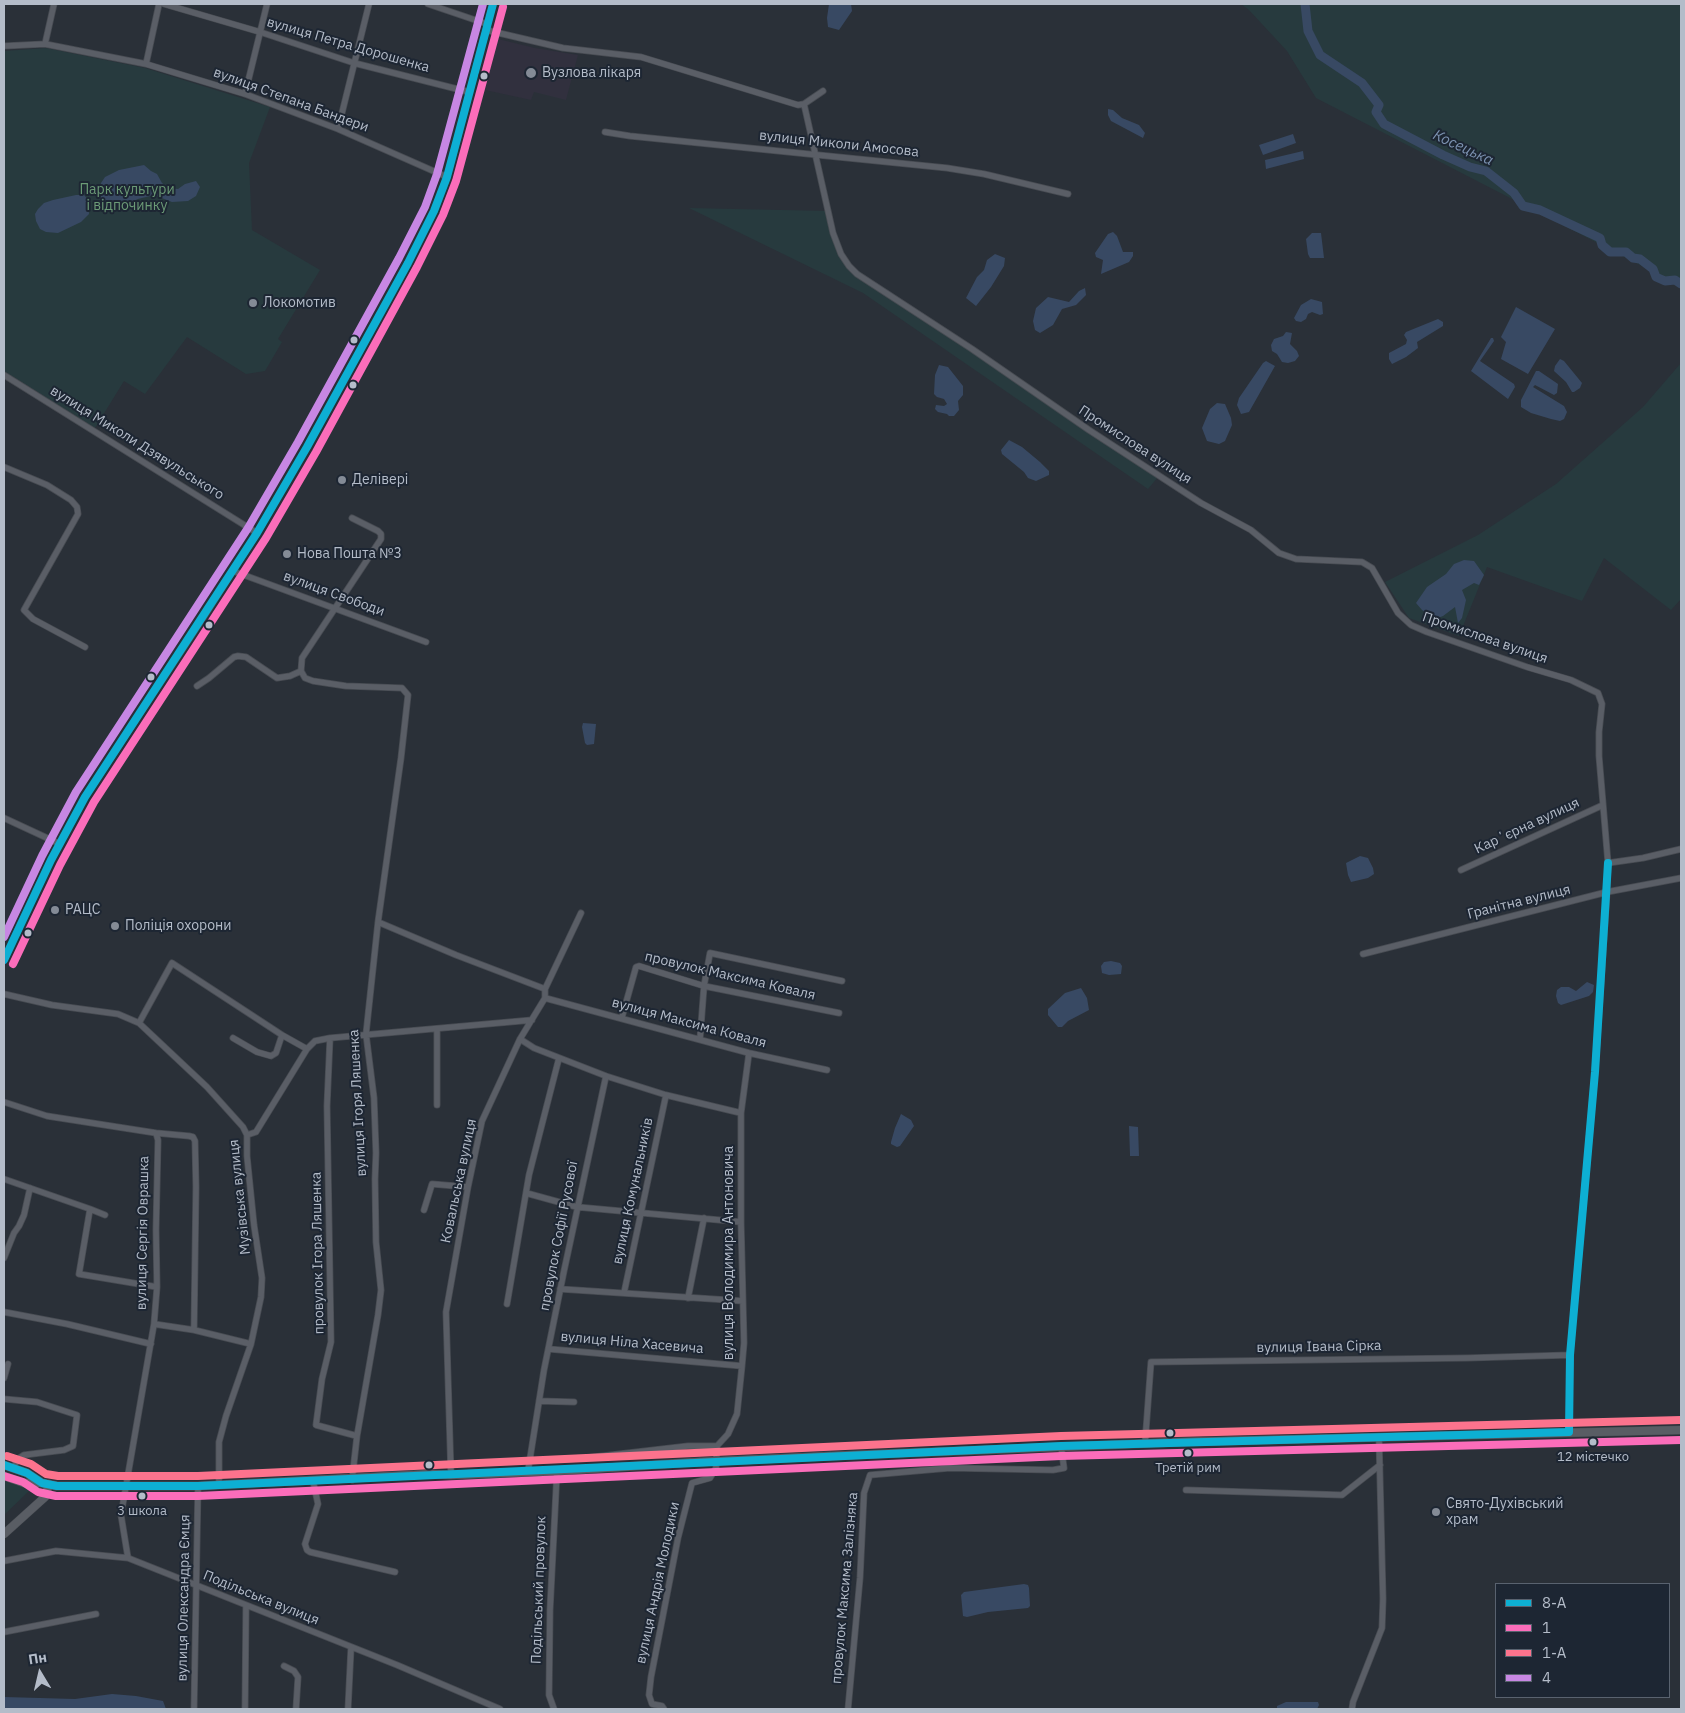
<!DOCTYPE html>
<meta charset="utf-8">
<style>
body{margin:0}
#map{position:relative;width:1685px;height:1713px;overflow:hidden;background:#2a3038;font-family:"IBM Plex Sans",sans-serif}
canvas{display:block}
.frame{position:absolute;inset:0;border:5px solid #b4bcc9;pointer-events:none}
.legend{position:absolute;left:1495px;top:1583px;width:175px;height:115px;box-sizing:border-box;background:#1d2633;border:1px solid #59626f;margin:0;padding:6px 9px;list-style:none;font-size:15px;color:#b4bcc9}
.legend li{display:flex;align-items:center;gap:10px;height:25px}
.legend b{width:25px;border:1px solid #59626f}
.north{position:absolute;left:15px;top:1648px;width:50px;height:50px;-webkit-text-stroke:4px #1d2633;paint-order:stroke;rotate:351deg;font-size:14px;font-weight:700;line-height:20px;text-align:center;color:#b4bcc9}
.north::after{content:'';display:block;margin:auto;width:18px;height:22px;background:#b4bcc9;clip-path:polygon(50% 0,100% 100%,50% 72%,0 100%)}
</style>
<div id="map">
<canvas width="1685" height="1713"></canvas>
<div class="frame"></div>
<ul class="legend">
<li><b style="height:6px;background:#0dafd3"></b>8-А</li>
<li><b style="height:6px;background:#fb6dba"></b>1</li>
<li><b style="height:6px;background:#fc738d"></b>1-А</li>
<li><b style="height:6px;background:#c787e3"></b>4</li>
</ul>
<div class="north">Пн</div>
</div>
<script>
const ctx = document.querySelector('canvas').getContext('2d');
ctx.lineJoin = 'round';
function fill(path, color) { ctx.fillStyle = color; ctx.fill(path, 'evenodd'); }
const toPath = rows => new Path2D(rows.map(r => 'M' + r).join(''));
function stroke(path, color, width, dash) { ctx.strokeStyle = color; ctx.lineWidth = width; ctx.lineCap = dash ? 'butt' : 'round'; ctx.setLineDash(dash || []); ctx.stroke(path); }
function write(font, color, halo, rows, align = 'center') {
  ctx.font = font + ' "IBM Plex Sans",sans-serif'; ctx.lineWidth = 4; ctx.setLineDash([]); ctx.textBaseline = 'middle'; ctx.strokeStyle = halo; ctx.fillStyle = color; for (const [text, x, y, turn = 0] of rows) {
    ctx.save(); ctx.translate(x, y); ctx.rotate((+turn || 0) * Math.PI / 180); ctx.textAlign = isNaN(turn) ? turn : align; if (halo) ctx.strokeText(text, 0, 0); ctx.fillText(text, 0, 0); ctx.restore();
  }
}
fill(toPath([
 [498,39,535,48,578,55,566,100,534,92,531,100,485,90]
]), '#31303e');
fill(toPath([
 [1241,4,1681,4,1681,286,1316,98,1287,51,1249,10],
 [46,48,145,68,270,107,249,163,252,230,320,270,278,339,282,342,265,371,246,374,187,337,145,394,124,381,95,428,4,371,4,51],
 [689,208,828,211,833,233,849,266,1158,477,1148,489,863,293],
 [1681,363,1681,599,1671,610,1604,558,1582,601,1487,567,1459,636,1409,618,1385,582,1478,535,1556,484,1643,407],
 [4,1481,30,1490,4,1515]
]), '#273a3e');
fill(toPath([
 [829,4,851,4,852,11,839,30,828,27,827,18],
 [1108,109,1113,110,1122,118,1139,125,1145,133,1143,138,1111,121,1108,115],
 [1293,134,1296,143,1263,155,1259,145],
 [1303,151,1304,159,1266,169,1265,160],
 [144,165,151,171,157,174,162,183,168,188,178,189,185,184,196,181,200,187,196,196,188,201,172,202,154,195,138,199,121,207,114,205,110,208,101,199,99,194,101,183,105,177,119,170],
 [76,195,84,195,88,200,89,214,81,222,58,233,46,232,40,229,36,221,35,214,38,209,44,203,53,200],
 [1113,232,1117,236,1123,252,1133,252,1133,256,1129,262,1101,274,1103,260,1096,257,1095,253,1108,234],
 [1312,233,1321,233,1324,258,1310,258,1308,254,1306,239],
 [995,254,1005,258,1004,266,991,287,976,306,966,298,977,277,984,270,987,260],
 [1085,288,1086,295,1076,305,1062,309,1053,325,1040,333,1035,330,1033,321,1036,308,1048,297,1069,302,1079,291],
 [1311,299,1322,302,1323,314,1320,315,1312,312,1308,314,1306,319,1301,322,1296,321,1294,318,1301,305],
 [1516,307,1555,329,1528,374,1501,359,1506,342,1501,337],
 [1438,319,1443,322,1443,326,1417,342,1418,348,1406,357,1392,364,1389,359,1389,353,1406,344,1407,340,1404,335,1406,332],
 [1286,332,1292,333,1290,344,1297,351,1299,356,1295,361,1288,363,1282,362,1277,354,1272,351,1271,345,1274,339,1283,336],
 [1491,338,1493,338,1494,341,1480,361,1514,384,1515,387,1508,399,1471,371],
 [1560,359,1564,361,1582,383,1580,388,1574,392,1572,392,1566,382,1554,371,1555,366],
 [1266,361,1275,366,1249,412,1241,414,1237,405,1239,398,1263,363],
 [939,365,948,367,963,386,963,395,958,401,959,410,954,416,949,416,947,414,938,412,935,409,936,405,944,406,947,404,944,399,937,397,934,394,935,375],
 [1536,371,1539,371,1558,384,1557,393,1554,395,1535,385,1533,387,1564,406,1567,412,1564,419,1560,421,1551,419,1531,413,1521,407,1521,400],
 [1217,403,1225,404,1231,418,1232,425,1225,441,1219,444,1207,441,1202,428,1210,409],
 [1009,440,1022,447,1040,462,1049,471,1049,475,1036,481,1028,478,1024,472,1002,454,1001,450],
 [1464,560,1474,561,1484,575,1479,585,1474,583,1462,590,1466,600,1462,618,1458,623,1455,607,1443,616,1435,619,1422,610,1416,603,1427,587,1446,574,1454,564],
 [583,723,596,724,594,744,587,745,585,743,582,727],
 [1360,856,1368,858,1373,868,1374,874,1368,878,1351,882,1348,875,1346,863],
 [1111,961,1120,963,1122,966,1121,974,1109,975,1102,973,1101,966,1104,962],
 [1587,982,1594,985,1593,992,1589,996,1561,1005,1558,1003,1556,996,1557,990,1561,987,1569,987,1576,991],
 [1081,988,1087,998,1089,1010,1068,1021,1062,1027,1058,1027,1048,1015,1048,1009,1065,993],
 [901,1114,911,1120,914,1126,900,1146,897,1147,891,1144,891,1142,895,1128],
 [1129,1126,1138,1127,1139,1156,1130,1156,1130,1155],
 [1024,1584,1028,1585,1029,1588,1030,1606,1028,1608,988,1612,967,1617,963,1616,961,1595,964,1592],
 [112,1694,136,1696,163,1701,166,1709,4,1709,4,1697,75,1699],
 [1286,1702,1318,1702,1319,1705,1317,1709,1277,1709,1277,1706]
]), '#384963');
stroke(toPath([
 [1305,4,1308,31,1320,55,1362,83,1379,105,1376,112,1384,124,1443,155,1470,167,1486,171,1514,193,1523,206,1540,210,1600,238,1602,245,1610,252,1626,252,1633,258,1640,259,1653,269,1656,277,1665,281,1675,280,1681,284]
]), '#384963', 9);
const street = toPath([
 [164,4,260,32,354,63,469,92],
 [428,4,487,24],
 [486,30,563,48,641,57,798,105,804,104,823,91],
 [45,44,54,4],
 [4,46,45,44,146,64,245,94,338,129,447,177],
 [146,64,159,4],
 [245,94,267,4],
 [804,104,833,233,841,254,849,266,857,274,972,349,1089,430,1201,503,1251,530,1279,553,1296,559,1362,562,1372,568,1398,613,1411,625,1427,632,1527,667,1571,680,1598,693,1602,704,1599,732,1599,756,1608,863,1607,892,1595,1072,1570,1355,1569,1432],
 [338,129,369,4],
 [605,132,630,136,947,168,984,174,1068,194],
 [4,375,257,533],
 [4,467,47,485,71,500,77,507,78,514,24,610,33,619,85,647],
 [233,571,426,642],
 [197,686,209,678,234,657,238,656,246,657,277,678,290,676,301,671],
 [4,818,60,844],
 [1608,863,1643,858,1681,849],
 [1461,870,1603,805],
 [378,922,456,955,545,989],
 [1363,954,1607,892,1681,878],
 [4,960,51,860,85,797,203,618,257,533,307,447,408,263,434,211,447,177,493,4],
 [4,994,52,1005,118,1014,139,1023,207,1087,243,1127,247,1135,247,1156,254,1225,262,1278,261,1297,251,1344,226,1416,219,1442,219,1485],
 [545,998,749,1053,827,1070],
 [622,1017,636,967,639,966,704,986,839,1013],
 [139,1023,172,963,282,1035,307,1049,315,1041,330,1038,532,1020],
 [233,1038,257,1052,271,1056,276,1053,282,1035],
 [330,1038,327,1106,331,1342,322,1379,316,1425,357,1436],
 [520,1039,534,1048,606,1076,666,1095,741,1113],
 [700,1039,704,986,710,953,842,981],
 [4,1102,47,1116,156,1133,158,1140,156,1230,157,1287,154,1324,121,1515,128,1558],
 [437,1105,437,1029],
 [156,1133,189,1136,193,1137,195,1141,196,1187,194,1330],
 [247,1135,256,1132,307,1049],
 [4,1179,90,1209,79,1274,157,1287],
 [526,1193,577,1207,741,1222],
 [90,1209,105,1215],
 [424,1210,432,1184,468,1187],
 [4,1258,14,1233,19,1226,24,1215,30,1188],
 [560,1289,743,1301],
 [624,1293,666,1095],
 [688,1298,704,1218],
 [507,1304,529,1175,559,1058],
 [4,1312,67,1324,151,1344],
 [154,1324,194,1330,251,1344],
 [549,1349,742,1366],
 [4,1378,8,1364],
 [4,1399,37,1402,77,1415,73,1446,64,1450,24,1455,18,1459,13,1468],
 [539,1401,574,1402],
 [1145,1444,1151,1362,1467,1358,1570,1355],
 [717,1446,728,1434,737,1414,742,1366,744,1343,741,1222,741,1113,749,1053],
 [530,1461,585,1458,688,1446,717,1446],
 [528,1471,544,1370,564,1271,606,1076],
 [451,1475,446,1312,468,1187,482,1121,520,1039,545,998,545,989,581,913],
 [352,1480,357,1436,378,1315,381,1290,376,1242,375,1179,376,1153,374,1098,366,1034,378,922,401,758,408,695,402,688,346,686,313,681,305,678,301,671,302,658,381,539,381,534,378,531,352,518],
 [313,1481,318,1504,305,1544,307,1550,310,1552,395,1572],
 [1186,1490,1342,1495,1380,1465],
 [4,1561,56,1551,128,1558,397,1665,500,1709],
 [4,1632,96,1614],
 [284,1666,294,1671,298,1677,296,1709],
 [194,1709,198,1486],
 [245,1709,246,1606],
 [348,1709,351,1648],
 [554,1709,549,1695,550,1610,557,1471],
 [664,1709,662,1706,652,1704,649,1695,651,1677,678,1538,692,1483,710,1478,716,1468,717,1446],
 [848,1709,860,1578,864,1493,870,1475,950,1468,1053,1470,1064,1468,1061,1446],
 [1352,1709,1353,1702,1382,1628,1383,1599,1379,1438]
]);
const secondary = toPath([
 [831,1456,1181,1442,1681,1430],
 [4,1465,27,1473,42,1483],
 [4,1476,24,1483,42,1483,57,1486,198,1486,433,1474,451,1475,557,1471,699,1462],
 [4,1534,45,1497,49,1484]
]);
stroke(street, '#484c53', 7);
stroke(secondary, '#484c53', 9);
stroke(street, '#5a5e66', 5.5);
stroke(secondary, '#595d64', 8);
const secondaryBridge = toPath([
 [699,1462,831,1456]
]);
stroke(secondaryBridge, '#484c53', 9, []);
stroke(secondaryBridge, '#595d64', 8);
stroke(toPath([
 [4,960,51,860,85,797,257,533,307,447,408,263,434,211,447,177,493,4],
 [1569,1432,1570,1355,1595,1072,1608,863],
 [4,1465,27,1473,42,1483,57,1486,198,1486,1061,1446,1569,1432]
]), '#0dafd3', 8);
stroke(toPath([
 [13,964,60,865,94,802,266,538,316,452,417,267,443,215,456,181,503,7],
 [4,1476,23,1482,38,1492,56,1496,198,1496,1061,1456,1681,1440]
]), '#fb6dba', 8);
stroke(toPath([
 [7,1456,31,1464,46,1474,58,1476,198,1476,1061,1436,1681,1420]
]), '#fc738d', 8);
stroke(toPath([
 [4,937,42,856,76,792,248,528,298,442,399,258,425,207,437,174,483,4]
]), '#c787e3', 8);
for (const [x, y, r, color] of [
 [531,73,6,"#848b96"],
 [484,76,4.5,"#b4bcc9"],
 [253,303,5,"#848b96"],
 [354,340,4.5,"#b4bcc9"],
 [353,385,4.5,"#b4bcc9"],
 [342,480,5,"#848b96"],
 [287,554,5,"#848b96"],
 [209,625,4.5,"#b4bcc9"],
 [151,677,4.5,"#b4bcc9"],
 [55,910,5,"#848b96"],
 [115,926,5,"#848b96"],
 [28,933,4.5,"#b4bcc9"],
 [1170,1433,4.5,"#b4bcc9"],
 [1593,1442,4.5,"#b4bcc9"],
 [1188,1453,4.5,"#b4bcc9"],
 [429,1465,4.5,"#b4bcc9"],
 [142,1496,4.5,"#b4bcc9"],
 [1436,1512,5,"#848b96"]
]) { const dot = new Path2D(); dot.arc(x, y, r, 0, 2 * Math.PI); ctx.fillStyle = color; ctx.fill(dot); stroke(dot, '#1d2633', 2); }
write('13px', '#b4bcc9', '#1d2633', [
 ["12 містечко",1593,1457],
 ["Третій рим",1188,1468],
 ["3 школа",142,1511]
]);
write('14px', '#b4bcc9', '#1d2633', [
 ["вулиця Петра Дорошенка",348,45,16],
 ["вулиця Степана Бандери",291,100,20],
 ["вулиця Миколи Амосова",839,144,6],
 ["вулиця Миколи Дзявульського",137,443,32],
 ["Промислова вулиця",1135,445,33],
 ["вулиця Свободи",334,594,20],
 ["Промислова вулиця",1485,638,19],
 ["Карʼєрна вулиця",1527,826,-25],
 ["Гранітна вулиця",1519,902,-14],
 ["провулок Максима Коваля",730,976,13],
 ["вулиця Максима Коваля",689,1023,15],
 ["вулиця Ігоря Ляшенка",358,1103,-93],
 ["Ковальська вулиця",459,1181,-78],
 ["вулиця Комунальників",633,1191,-78],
 ["Музівська вулиця",240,1197,-96],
 ["вулиця Сергія Оврашка",143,1233,-89],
 ["провулок Софії Русової",559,1236,-79],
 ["провулок Ігора Ляшенка",318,1253,-91],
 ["вулиця Володимира Антоновича",729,1253,-90],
 ["вулиця Ніла Хасевича",632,1343,5],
 ["вулиця Івана Сірка",1319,1347,-1],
 ["вулиця Андрія Молодики",658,1583,-78],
 ["провулок Максима Залізняка",845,1588,-85],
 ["Подільський провулок",539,1590,-88],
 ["вулиця Олександра Ємця",184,1598,-89],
 ["Подільська вулиця",261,1598,22]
]);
write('14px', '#b4bcc9', '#1d2633', [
 ["Вузлова лікаря",542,73],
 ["Локомотив",263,303],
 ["Делівері",352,480],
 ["Нова Пошта №3",297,554],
 ["РАЦС",65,910],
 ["Поліція охорони",125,926],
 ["Свято-Духівський",1446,1504],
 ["храм",1446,1520]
], 'left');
write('14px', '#6b9a76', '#1d2633', [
 ["Парк культури",127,190],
 ["і відпочинку",127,206]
]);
write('italic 15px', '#7c92b1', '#1d2633', [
 ["Косецька",1463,148,25]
]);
</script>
